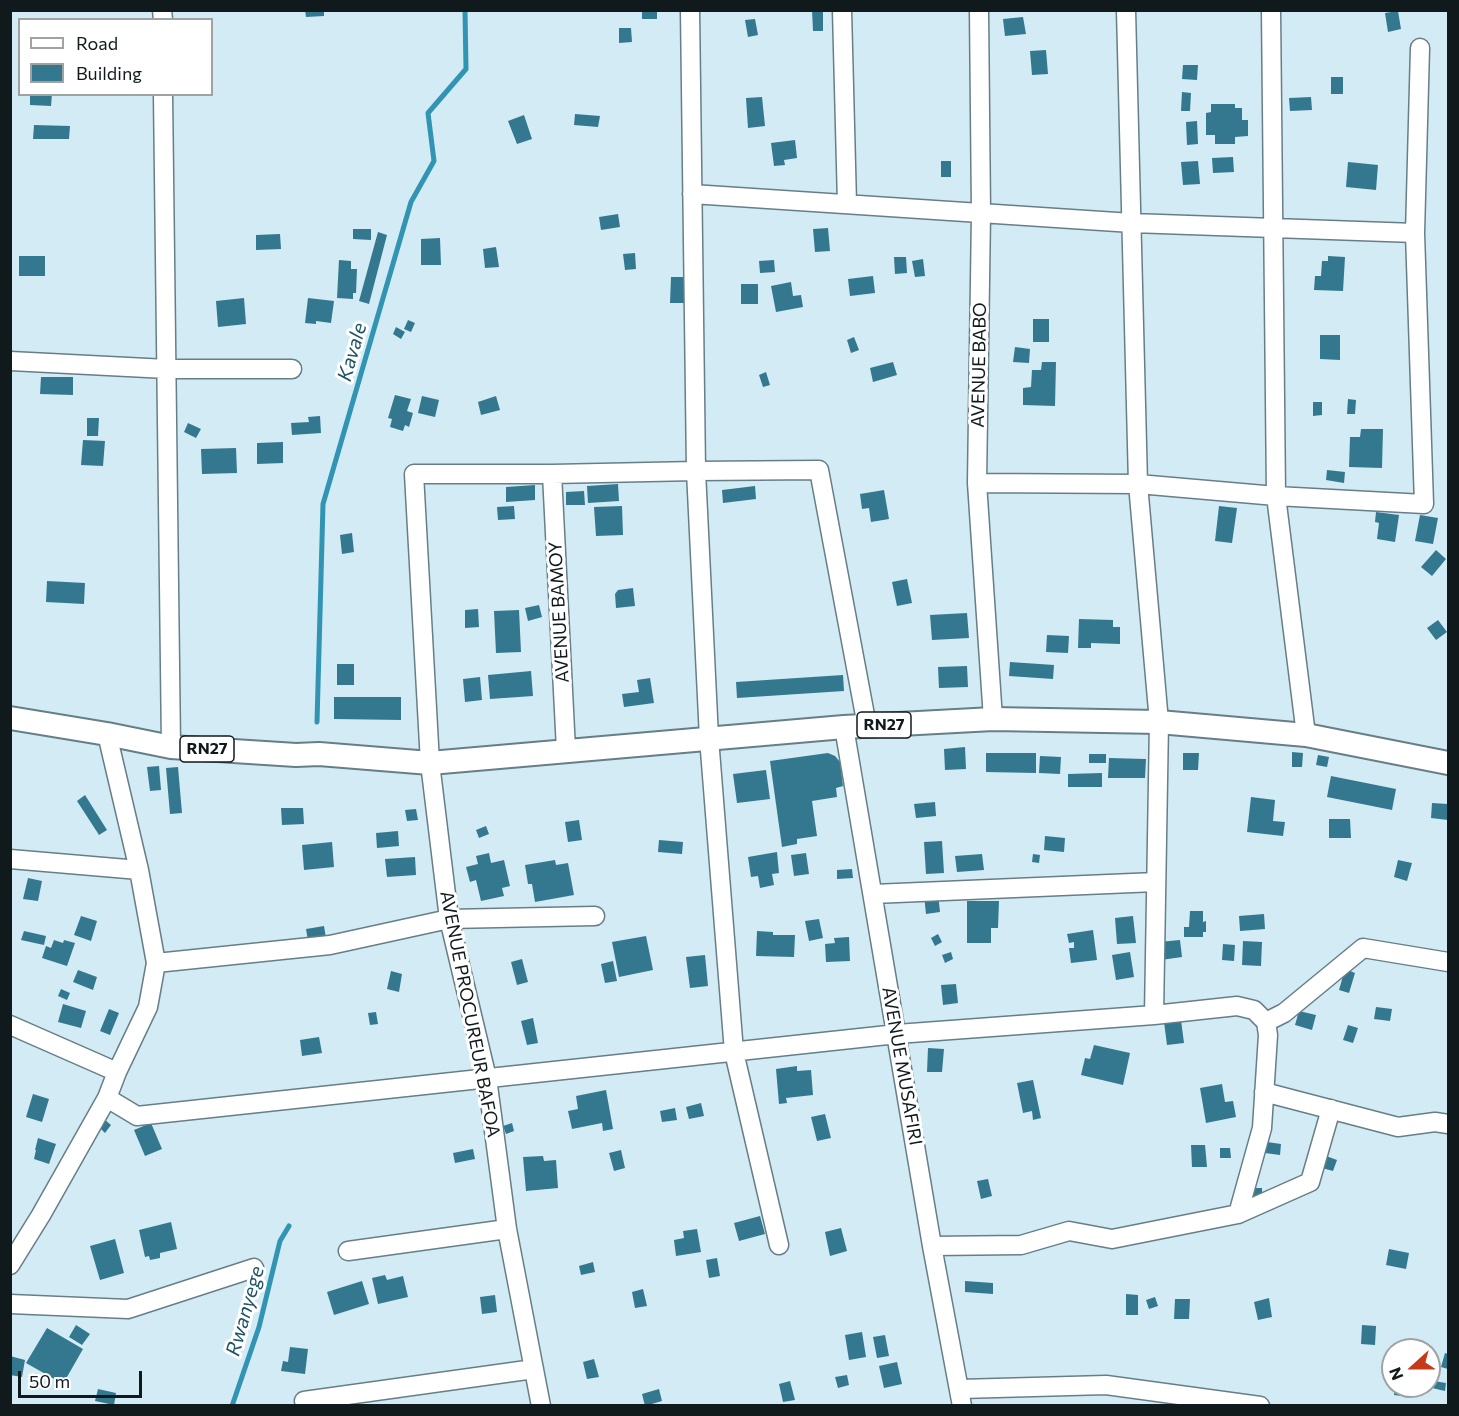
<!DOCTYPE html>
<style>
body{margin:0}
#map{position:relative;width:1459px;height:1416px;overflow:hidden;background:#d2ebf5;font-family:Commissioner,sans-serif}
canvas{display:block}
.frame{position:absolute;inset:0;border:12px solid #10191c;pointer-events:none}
.legend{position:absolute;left:18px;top:18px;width:195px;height:78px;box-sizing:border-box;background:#fff;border:2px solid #9fa3a4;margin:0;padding:8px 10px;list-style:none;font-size:18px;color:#10191c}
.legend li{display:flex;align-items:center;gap:12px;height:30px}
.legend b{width:30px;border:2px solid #9fa3a4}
.north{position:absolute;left:1381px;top:1338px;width:60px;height:60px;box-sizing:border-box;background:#fff;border:2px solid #9fa3a4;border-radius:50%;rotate:249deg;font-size:16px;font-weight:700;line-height:24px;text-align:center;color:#10191c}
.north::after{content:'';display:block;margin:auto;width:21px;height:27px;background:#c43a1a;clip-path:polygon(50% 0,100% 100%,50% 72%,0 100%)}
.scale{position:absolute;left:18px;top:1371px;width:124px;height:27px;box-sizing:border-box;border:3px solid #10191c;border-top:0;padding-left:8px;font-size:18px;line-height:21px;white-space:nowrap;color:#10191c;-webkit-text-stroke:4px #fff;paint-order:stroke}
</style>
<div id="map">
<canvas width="1459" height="1416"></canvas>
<div class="frame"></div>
<ul class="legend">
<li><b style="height:8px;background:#fff"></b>Road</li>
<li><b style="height:16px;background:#34788f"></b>Building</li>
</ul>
<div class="north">N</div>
<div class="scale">50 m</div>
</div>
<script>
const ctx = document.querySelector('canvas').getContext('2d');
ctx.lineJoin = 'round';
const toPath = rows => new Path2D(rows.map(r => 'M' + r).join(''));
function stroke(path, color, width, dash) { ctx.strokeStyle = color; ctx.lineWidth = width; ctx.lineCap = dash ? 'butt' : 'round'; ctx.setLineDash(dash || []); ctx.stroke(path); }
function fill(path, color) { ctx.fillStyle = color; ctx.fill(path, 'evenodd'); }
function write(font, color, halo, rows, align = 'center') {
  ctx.font = font + ' Commissioner,sans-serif'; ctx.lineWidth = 6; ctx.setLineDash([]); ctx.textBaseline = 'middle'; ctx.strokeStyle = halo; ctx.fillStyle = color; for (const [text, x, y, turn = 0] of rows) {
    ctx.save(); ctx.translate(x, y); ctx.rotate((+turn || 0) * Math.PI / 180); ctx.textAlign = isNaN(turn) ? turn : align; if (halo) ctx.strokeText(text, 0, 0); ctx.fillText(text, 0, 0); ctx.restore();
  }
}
stroke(toPath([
 [317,722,323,504,411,202,434,161,428,113,466,69,465,10],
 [232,1406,259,1327,280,1241,289,1226]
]), '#3194b2', 5);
fill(toPath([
 [305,10,324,10,324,16,306,17],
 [642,10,657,10,657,19,642,19],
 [812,10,823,10,823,31,813,31],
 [1398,11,1401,29,1388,32,1385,13],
 [1023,17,1026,34,1005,36,1003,19],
 [755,19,758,35,748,37,745,20],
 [619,28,631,28,632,42,619,43],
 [1046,50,1048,74,1032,75,1030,51],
 [1183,65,1198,65,1197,80,1182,79],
 [1331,77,1343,77,1343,94,1331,94],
 [1182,92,1191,93,1190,111,1181,111],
 [30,94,52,94,51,106,30,105],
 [762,97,765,126,748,128,746,98],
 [1311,97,1312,110,1290,111,1289,98],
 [1211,104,1235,104,1235,108,1242,108,1242,120,1248,120,1248,136,1235,137,1235,144,1215,144,1215,135,1206,135,1206,113,1211,112],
 [575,114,600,116,598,127,574,125],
 [524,115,532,139,517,144,508,121],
 [1197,121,1198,144,1187,145,1186,122],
 [34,125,70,126,69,139,33,139],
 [795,140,797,158,784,160,785,165,774,166,771,143],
 [1233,157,1234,172,1213,173,1212,158],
 [941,161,951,161,951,177,941,177],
 [1198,161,1200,184,1183,185,1181,162],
 [1348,162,1378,165,1376,190,1346,187],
 [618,214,620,227,601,230,599,217],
 [828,228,830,251,815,252,813,229],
 [353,229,371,229,371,240,353,239],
 [378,232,387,235,369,304,359,301],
 [280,234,281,249,256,250,256,235],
 [440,238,441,265,421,265,421,239],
 [496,247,499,267,485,268,483,249],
 [635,253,636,269,625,270,623,254],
 [19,256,45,256,45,276,19,276],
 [1328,256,1345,257,1343,291,1314,290,1315,276,1321,276,1322,261,1328,261],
 [894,257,906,257,907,273,895,274],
 [923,259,925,276,915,277,912,261],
 [339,260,351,261,351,269,357,269,356,293,353,293,353,299,337,298],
 [774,260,775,272,760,273,759,261],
 [873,276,875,293,850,296,848,279],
 [671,277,687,277,687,303,670,303],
 [791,282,793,296,801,295,803,307,776,312,771,286],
 [741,284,758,284,758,304,741,304],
 [244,298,246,324,218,327,216,301],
 [308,298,334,301,331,323,316,321,316,324,305,323],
 [1033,319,1049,319,1049,342,1033,342],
 [408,320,415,323,411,332,404,329],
 [396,327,405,332,401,339,393,334],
 [1320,335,1340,335,1340,360,1320,359],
 [854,337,859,350,851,353,847,340],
 [1015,347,1030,349,1029,363,1013,362],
 [893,362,897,375,873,382,870,368],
 [1042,362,1056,362,1055,406,1023,405,1023,388,1031,387,1032,370,1041,370],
 [766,372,770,385,763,387,759,375],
 [41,377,73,377,73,395,40,394],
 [395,395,411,399,407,411,413,413,409,427,405,425,403,431,390,427,392,419,388,418],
 [422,396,439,400,435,417,418,413],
 [496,396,500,410,481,415,478,402],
 [1348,399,1356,400,1355,414,1347,414],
 [1313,402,1322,402,1322,415,1313,416],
 [320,416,321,433,292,435,291,423,309,422,308,417],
 [87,418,99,418,98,436,87,436],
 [188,423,201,429,196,438,184,432],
 [1361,429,1383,429,1382,468,1349,467,1350,437,1360,437],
 [83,440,105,441,103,466,81,465],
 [283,442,283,463,257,464,257,443],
 [236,448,237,473,202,474,201,449],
 [1327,470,1345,472,1344,483,1326,480],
 [618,484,619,501,588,503,587,486],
 [535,485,535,500,506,502,506,487],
 [755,486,756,499,723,503,722,490],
 [884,490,889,519,871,522,869,508,862,509,860,494],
 [584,491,585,505,566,505,566,492],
 [514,506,515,519,498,520,497,507],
 [622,506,623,535,596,536,594,507],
 [1219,506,1237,508,1232,543,1215,541],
 [1376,512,1399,515,1395,542,1377,539,1379,523,1375,522],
 [1420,515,1438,518,1433,544,1415,541],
 [352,533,354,552,342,554,340,535],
 [1436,550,1446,559,1432,576,1421,567],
 [907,579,912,603,897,606,892,582],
 [47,581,85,583,84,604,46,602],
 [633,588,635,606,616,608,615,594,618,590],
 [539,605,542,617,528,621,525,608],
 [478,609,479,627,465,628,465,610],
 [519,610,521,652,496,653,494,611],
 [967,613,969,638,932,640,930,615],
 [1079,619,1113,620,1113,627,1120,627,1120,644,1091,643,1091,648,1078,648],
 [1438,620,1447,632,1436,640,1427,628],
 [1047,635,1069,636,1068,653,1046,652],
 [1010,662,1054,665,1053,679,1009,676],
 [337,664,354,664,354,685,337,685],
 [967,666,968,687,939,688,938,667],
 [531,671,533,696,490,699,488,675],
 [843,675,844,691,737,698,736,682],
 [480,677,482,700,465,702,463,679],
 [650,678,654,703,624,707,622,694,639,692,637,680],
 [334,697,401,697,401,720,334,719],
 [965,747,966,769,945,770,944,749],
 [1292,752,1303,753,1302,767,1292,767],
 [828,753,835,756,840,762,843,786,836,788,837,797,812,801,817,836,797,839,797,844,782,847,770,761],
 [986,753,1036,753,1036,773,986,772],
 [1183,753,1199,753,1198,770,1183,770],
 [1089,754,1106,754,1106,763,1089,763],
 [1318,755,1329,757,1327,767,1316,765],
 [1040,756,1061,757,1060,774,1039,773],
 [1109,758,1146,759,1145,778,1108,778],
 [159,766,161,790,150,791,147,767],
 [178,767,182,813,170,814,166,768],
 [766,770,770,799,737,803,733,774],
 [1102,773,1102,787,1068,787,1068,774],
 [1331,776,1396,789,1392,810,1327,797],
 [85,795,107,830,99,835,77,801],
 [1251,797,1275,800,1273,821,1285,822,1283,836,1247,832],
 [935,802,936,816,916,818,914,804],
 [1432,803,1448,804,1448,820,1431,818],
 [281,808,303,808,304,824,282,825],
 [416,809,418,820,407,821,405,810],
 [1329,819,1350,819,1351,838,1329,838],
 [579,820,582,840,568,842,565,822],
 [486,826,489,834,479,838,476,830],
 [398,831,399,846,377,848,376,833],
 [1045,836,1065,838,1064,852,1044,850],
 [659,840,683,842,682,854,658,852],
 [942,841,944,873,926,874,924,842],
 [332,842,334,867,304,870,302,845],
 [777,852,779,873,772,874,774,885,760,888,758,876,751,877,748,857],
 [489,853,491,863,504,860,510,886,502,888,504,896,481,901,476,880,470,882,466,867,478,864,476,856],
 [806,853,809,874,794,876,791,855],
 [982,854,984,870,957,872,955,856],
 [1033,854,1040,855,1039,863,1032,862],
 [415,857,416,875,387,877,385,859],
 [555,860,556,865,568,863,574,895,535,902,532,884,528,884,525,865],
 [1398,860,1412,863,1407,881,1394,877],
 [852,869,853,878,837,879,837,870],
 [28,878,42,881,38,901,23,899],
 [938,893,940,912,926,914,924,895],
 [967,901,999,901,998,928,991,928,991,943,967,943],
 [1190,911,1203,911,1203,922,1206,921,1206,932,1203,932,1203,937,1184,937,1184,927,1189,927],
 [1264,914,1265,929,1240,931,1239,916],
 [81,916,97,921,91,941,74,935],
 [1133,916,1136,943,1117,944,1115,918],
 [819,919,823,938,809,941,805,921],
 [324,926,328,950,310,953,306,929],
 [1093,930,1097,960,1071,963,1069,948,1074,948,1074,942,1069,943,1067,934],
 [24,931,46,936,44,945,21,940],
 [757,931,773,932,773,935,795,935,794,957,756,956],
 [938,934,942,942,935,946,931,938],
 [646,936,653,970,619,977,612,942],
 [849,937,850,961,826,962,825,944,835,943,834,938],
 [54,940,63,943,64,940,75,943,67,966,42,958,46,946,51,948],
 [1180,940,1182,957,1161,960,1159,942],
 [1243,941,1262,942,1261,966,1242,965],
 [1223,944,1235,945,1234,961,1222,960],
 [951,952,953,959,945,963,942,955],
 [1130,952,1134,977,1116,980,1112,955],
 [705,955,708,986,690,988,686,957],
 [522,959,528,982,517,985,511,962],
 [613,961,617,981,605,983,601,964],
 [1345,969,1355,973,1349,993,1339,990],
 [78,970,97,977,93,990,73,982],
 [391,971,402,974,399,992,387,989],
 [956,984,958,1003,943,1005,941,985],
 [61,989,70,993,67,1000,58,996],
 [63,1004,86,1011,81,1028,58,1022],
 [1376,1007,1392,1009,1390,1021,1374,1019],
 [109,1009,119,1013,110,1035,100,1031],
 [1299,1011,1316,1015,1312,1030,1295,1025],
 [376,1012,378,1024,370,1025,368,1013],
 [533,1018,538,1043,527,1045,521,1021],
 [1181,1020,1184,1043,1167,1045,1164,1022],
 [1348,1025,1358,1028,1353,1043,1343,1040],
 [319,1037,322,1053,302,1056,300,1040],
 [1094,1045,1130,1053,1123,1085,1081,1075,1085,1058,1090,1059],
 [928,1048,944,1049,942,1072,927,1072],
 [797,1066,797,1071,811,1070,813,1095,786,1098,787,1103,779,1104,776,1069],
 [1033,1080,1041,1118,1033,1120,1032,1111,1023,1113,1017,1083],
 [1222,1084,1225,1102,1233,1101,1236,1117,1206,1123,1200,1088],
 [606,1090,613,1129,603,1131,602,1123,572,1129,568,1111,578,1109,576,1096],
 [33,1094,49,1099,42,1122,26,1117],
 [701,1103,704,1116,689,1119,686,1107],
 [675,1108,677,1120,662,1122,660,1111],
 [825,1114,831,1138,817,1141,811,1117],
 [104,1119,111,1125,105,1133,98,1126],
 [151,1123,162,1149,145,1156,134,1130],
 [512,1123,514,1131,506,1134,503,1126],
 [38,1138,56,1144,49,1164,34,1159,36,1150,35,1150],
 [1267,1142,1281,1144,1280,1155,1265,1153],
 [1191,1145,1205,1145,1207,1167,1192,1167],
 [1220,1148,1230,1148,1231,1158,1220,1158],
 [473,1149,475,1159,455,1163,453,1153],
 [621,1150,625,1168,614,1171,609,1153],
 [543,1156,544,1161,556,1160,558,1188,526,1191,523,1157],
 [1326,1156,1337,1160,1333,1171,1322,1168],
 [988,1179,992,1196,981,1199,977,1181],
 [1250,1188,1262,1188,1262,1199,1250,1199],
 [760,1216,765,1234,739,1241,734,1223],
 [171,1222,177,1249,160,1253,160,1258,150,1260,149,1256,145,1257,139,1230],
 [841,1228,847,1251,830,1256,825,1232],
 [697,1229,701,1252,676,1256,674,1240,684,1238,683,1231],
 [115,1239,124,1273,100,1280,90,1246],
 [1389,1249,1409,1253,1406,1269,1386,1265],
 [717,1258,720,1276,709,1278,706,1260],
 [593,1262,595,1272,581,1275,579,1266],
 [385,1275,387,1280,403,1276,408,1297,378,1304,372,1278],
 [362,1281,369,1304,334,1315,327,1292],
 [965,1281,993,1283,993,1294,965,1292],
 [643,1289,647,1306,635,1308,632,1292],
 [1126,1294,1138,1295,1138,1315,1126,1315],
 [495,1295,497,1312,482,1314,480,1297],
 [1155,1297,1158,1306,1149,1309,1146,1300],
 [1269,1298,1272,1317,1258,1320,1254,1302],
 [1175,1299,1190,1299,1189,1319,1174,1319],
 [76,1325,90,1334,82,1345,69,1337],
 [1362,1325,1376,1326,1375,1345,1361,1344],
 [47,1328,83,1349,63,1384,26,1363],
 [862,1332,866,1357,849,1360,845,1335],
 [885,1335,889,1356,877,1358,873,1337],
 [290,1347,308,1349,305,1374,281,1371,283,1361,288,1362],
 [1445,1353,1448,1354,1448,1369,1441,1367],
 [10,1356,25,1360,22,1377,10,1375],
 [594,1359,599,1377,587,1379,583,1362],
 [897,1362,902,1384,884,1388,879,1366],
 [847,1375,849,1385,838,1388,835,1377],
 [790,1381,795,1400,783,1402,779,1384],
 [1434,1381,1446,1383,1445,1391,1432,1388],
 [1395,1386,1409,1386,1408,1397,1394,1395],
 [98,1389,116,1393,114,1405,95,1401],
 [659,1389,662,1401,645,1406,642,1394]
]), '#34788f');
const minor = toPath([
 [162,10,163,20],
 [690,10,696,471,709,738,734,1052,779,1245],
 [842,10,847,204],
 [979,10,981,213,977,483,993,719],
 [1126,10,1138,484,1159,722,1154,1015],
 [1271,10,1276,496,1306,735],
 [163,94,171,747],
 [692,194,1132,223,1415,233],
 [10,361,167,369,292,369],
 [552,474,566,750],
 [977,483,1138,484,1276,496,1424,504,1415,233,1420,48],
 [844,727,932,1246,962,1406],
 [10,859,139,870],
 [873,894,1156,882],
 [156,963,330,945,449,919,595,916],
 [1266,1022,1284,1013,1363,948,1448,962],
 [10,1025,117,1072],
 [1264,1092,1398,1127,1435,1122,1448,1124],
 [107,1098,137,1116,897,1034,1154,1015,1237,1006,1254,1010,1266,1022,1268,1035,1262,1128,1238,1214],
 [932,1246,1021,1245,1069,1231,1112,1239,1238,1214,1310,1182,1331,1109],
 [348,1251,507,1229],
 [10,1265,41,1215,107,1098,117,1072,148,1007,156,963,139,870,107,734],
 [10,1304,128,1309,254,1268],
 [960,1389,1106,1385,1260,1406],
 [304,1401,534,1369],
 [541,1406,507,1229,487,1078,449,919,430,763,414,474,552,474,696,471,819,470,867,726]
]);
const major = toPath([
 [10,718,107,734,171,747,296,755,319,754,430,763,844,727,993,719,1159,722,1306,735,1448,763]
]);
stroke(minor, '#677e87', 21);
stroke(major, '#677e87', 26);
stroke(minor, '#fff', 18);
stroke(major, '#fff', 22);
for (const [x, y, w] of [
 [884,725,54],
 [207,749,54]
]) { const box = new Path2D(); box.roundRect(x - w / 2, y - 13, w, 26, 4.5); ctx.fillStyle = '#fff'; ctx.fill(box); stroke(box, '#10191c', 1.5); }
write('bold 16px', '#10191c', null, [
 ["RN27",884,725],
 ["RN27",207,749]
]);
write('18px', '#10191c', '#fff', [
 ["AVENUE BABO",979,365,-89],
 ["AVENUE BAMOY",559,612,-93],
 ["AVENUE PROCUREUR BAFOA",470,1014,79],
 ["AVENUE MUSAFIRI",902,1066,80]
]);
write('italic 20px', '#1d5465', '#fff', [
 ["Kavale",352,352,-74],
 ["Rwanyege",245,1311,-74]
]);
</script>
